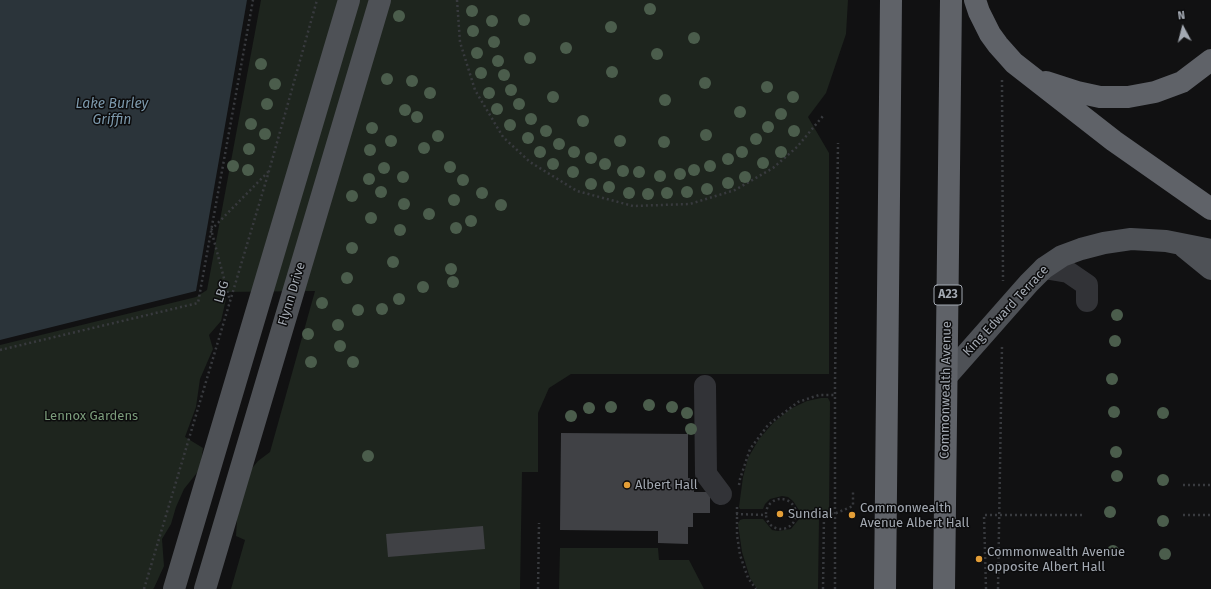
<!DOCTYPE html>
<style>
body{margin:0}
#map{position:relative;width:1211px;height:589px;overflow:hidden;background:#111112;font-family:"Fira Sans",sans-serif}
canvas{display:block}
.north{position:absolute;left:1163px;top:8px;width:40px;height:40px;-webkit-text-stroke:3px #0c0c0d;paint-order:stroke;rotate:353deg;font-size:11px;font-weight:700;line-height:16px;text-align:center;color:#a3a9b2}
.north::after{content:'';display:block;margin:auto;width:14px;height:18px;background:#a3a9b2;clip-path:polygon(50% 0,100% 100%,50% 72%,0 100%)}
</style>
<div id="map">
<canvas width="1211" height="589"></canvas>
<div class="north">N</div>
</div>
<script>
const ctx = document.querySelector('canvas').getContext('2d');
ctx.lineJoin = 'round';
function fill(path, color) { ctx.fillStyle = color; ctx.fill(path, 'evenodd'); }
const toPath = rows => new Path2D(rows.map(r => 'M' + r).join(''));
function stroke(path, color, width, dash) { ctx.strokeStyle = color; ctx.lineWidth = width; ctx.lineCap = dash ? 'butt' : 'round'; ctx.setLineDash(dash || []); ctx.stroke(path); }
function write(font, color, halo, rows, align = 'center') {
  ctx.font = font + ' "Fira Sans",sans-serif'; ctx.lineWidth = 3; ctx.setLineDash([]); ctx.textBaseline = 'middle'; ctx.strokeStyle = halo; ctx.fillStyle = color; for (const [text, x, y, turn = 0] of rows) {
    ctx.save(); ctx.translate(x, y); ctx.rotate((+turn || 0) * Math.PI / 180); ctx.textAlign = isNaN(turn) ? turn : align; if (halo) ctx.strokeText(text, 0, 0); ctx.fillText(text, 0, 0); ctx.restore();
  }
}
fill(toPath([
 [261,0,848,0,846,34,826,93,808,117,829,153,829,374,571,374,549,388,538,413,538,472,522,472,520,589,231,589,245,540,236,536,239,484,258,461,270,452,315,291,224,292,226,299,221,321,209,335,213,349,200,379,196,407,185,437,203,448,200,469,184,489,176,507,171,524,162,539,164,566,154,588,153,589,0,589,0,345,196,297,207,290],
 [821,398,828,398,830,402,829,511,799,510,793,501,788,497,782,496,770,499,765,504,763,509,740,509,739,507,743,477,748,458,759,439,773,423,790,409,807,401],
 [743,519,763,519,772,530,778,531,791,529,799,519,819,519,818,589,757,589,750,578,742,552,738,524,740,520],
 [560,548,658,548,659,560,689,560,704,589,559,589]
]), '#1e251e');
fill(toPath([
 [0,0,247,0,196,291,0,340]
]), '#2b343a');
fill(toPath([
 [561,433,688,434,688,478,694,478,694,492,710,492,710,513,693,513,693,527,688,527,688,544,658,543,658,531,560,530],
 [483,526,485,549,388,557,386,534]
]), '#404145');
stroke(toPath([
 [457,0,460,42,475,90,503,137,530,162,577,191,633,206,690,204,735,190,773,168,797,147,823,116],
 [1002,80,1003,281],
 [211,230,268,172],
 [212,233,230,301],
 [0,350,198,303,253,0],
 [739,485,740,479,750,449,768,425,798,402,819,395,835,395],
 [1183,485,1211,485],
 '766 514a15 15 0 1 1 30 0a15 15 0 1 1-30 0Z',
 [737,507,737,535,740,555,748,578,756,589],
 [736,514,766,515],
 [796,514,834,514,853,506,853,491],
 [1183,515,1211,515],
 [144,589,269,171,317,0],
 [538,589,539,523],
 [823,589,824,515],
 [835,589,835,383,838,143],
 [986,589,984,515,1083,515],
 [998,589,1002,346]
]), '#383a3e', 2.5, [2, 3]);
stroke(toPath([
 [1044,268,1068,272,1087,285,1087,301],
 [705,386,706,474,721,494]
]), '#323337', 22);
stroke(toPath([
 [1184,247,1211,269],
 [947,376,1029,283,1044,268,1062,256,1081,249,1104,243,1131,239,1166,241,1211,250],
 [174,589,349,0],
 [205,589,380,0]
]), '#4e5156', 22);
stroke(toPath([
 [975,0,979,12,990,34,998,45,1014,63,1114,141,1211,209],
 [1046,82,1077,92,1100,97,1128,97,1155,92,1182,82,1211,60],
 [885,589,891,0],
 [944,589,951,0]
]), '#5f6268', 22);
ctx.fillStyle = '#4b5d4c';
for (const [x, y] of [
 [650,9],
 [472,11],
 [399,16],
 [524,20],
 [492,21],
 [611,27],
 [473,31],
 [694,38],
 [494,42],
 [566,48],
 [477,53],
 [657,54],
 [530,58],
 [498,61],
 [261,64],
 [612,72],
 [481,73],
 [504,75],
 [387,79],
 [412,81],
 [705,83],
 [275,84],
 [767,87],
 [511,90],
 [430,93],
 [489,93],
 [553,97],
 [793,97],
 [665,100],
 [267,104],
 [519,104],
 [497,109],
 [405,110],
 [740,112],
 [781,114],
 [417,117],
 [531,119],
 [583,121],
 [251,124],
 [510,125],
 [768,127],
 [372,128],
 [546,131],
 [794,131],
 [265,134],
 [706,135],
 [438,136],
 [528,138],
 [756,139],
 [391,141],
 [620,141],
 [664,142],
 [559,144],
 [424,148],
 [249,149],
 [370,150],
 [540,152],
 [574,152],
 [742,152],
 [781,152],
 [591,158],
 [728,159],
 [763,163],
 [553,164],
 [605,164],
 [233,166],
 [710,166],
 [450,167],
 [384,168],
 [248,170],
 [694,170],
 [623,171],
 [573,172],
 [639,172],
 [680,174],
 [660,176],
 [403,177],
 [745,177],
 [369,179],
 [463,180],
 [728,183],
 [591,184],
 [609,187],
 [707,189],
 [381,192],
 [687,192],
 [482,193],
 [629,193],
 [667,193],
 [648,194],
 [352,196],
 [454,200],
 [404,204],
 [501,205],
 [429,214],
 [371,218],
 [471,221],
 [456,228],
 [400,230],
 [352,248],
 [393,262],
 [451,269],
 [347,278],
 [453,282],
 [423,287],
 [399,299],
 [322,303],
 [382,309],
 [358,310],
 [1117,315],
 [338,325],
 [308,334],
 [1115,341],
 [340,346],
 [311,362],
 [353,362],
 [1112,379],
 [649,405],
 [611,407],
 [672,407],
 [589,408],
 [1114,412],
 [687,413],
 [1163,413],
 [571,416],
 [691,429],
 [1116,452],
 [368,456],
 [1117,476],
 [1163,480],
 [1110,512],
 [1163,521],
 [1113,551],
 [1165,554]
]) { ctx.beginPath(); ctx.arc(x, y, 6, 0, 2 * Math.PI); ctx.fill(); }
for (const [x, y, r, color] of [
 [627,485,4,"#e49e37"],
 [780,514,4,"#e49e37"],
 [852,515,4,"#e49e37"],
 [979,559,4,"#e49e37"]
]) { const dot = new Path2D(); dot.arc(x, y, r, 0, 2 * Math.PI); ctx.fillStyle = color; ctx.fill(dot); stroke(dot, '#0c0c0d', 1.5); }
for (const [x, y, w] of [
 [948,295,28]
]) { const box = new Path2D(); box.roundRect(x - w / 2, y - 10, w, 20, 3); ctx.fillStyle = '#0c0c0d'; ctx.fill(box); stroke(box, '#a3a9b2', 1); }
write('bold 12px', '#a3a9b2', null, [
 ["A23",948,295]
]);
write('13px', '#a3a9b2', '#0c0c0d', [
 ["LBG",222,292,-73],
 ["Flynn Drive",292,294,-73],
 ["King Edward Terrace",1006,311,-47],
 ["Commonwealth Avenue",946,390,-89]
]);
write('13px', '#7b9c7b', '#0c0c0d', [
 ["Lennox Gardens",91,416]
]);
write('13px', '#a3a9b2', '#0c0c0d', [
 ["Albert Hall",635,485],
 ["Commonwealth",860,508],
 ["Avenue Albert Hall",860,523],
 ["Sundial",788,514],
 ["Commonwealth Avenue",987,552],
 ["opposite Albert Hall",987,567]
], 'left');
write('italic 14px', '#7c98ab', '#0c0c0d', [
 ["Lake Burley",112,104],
 ["Griffin",112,120]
]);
</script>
